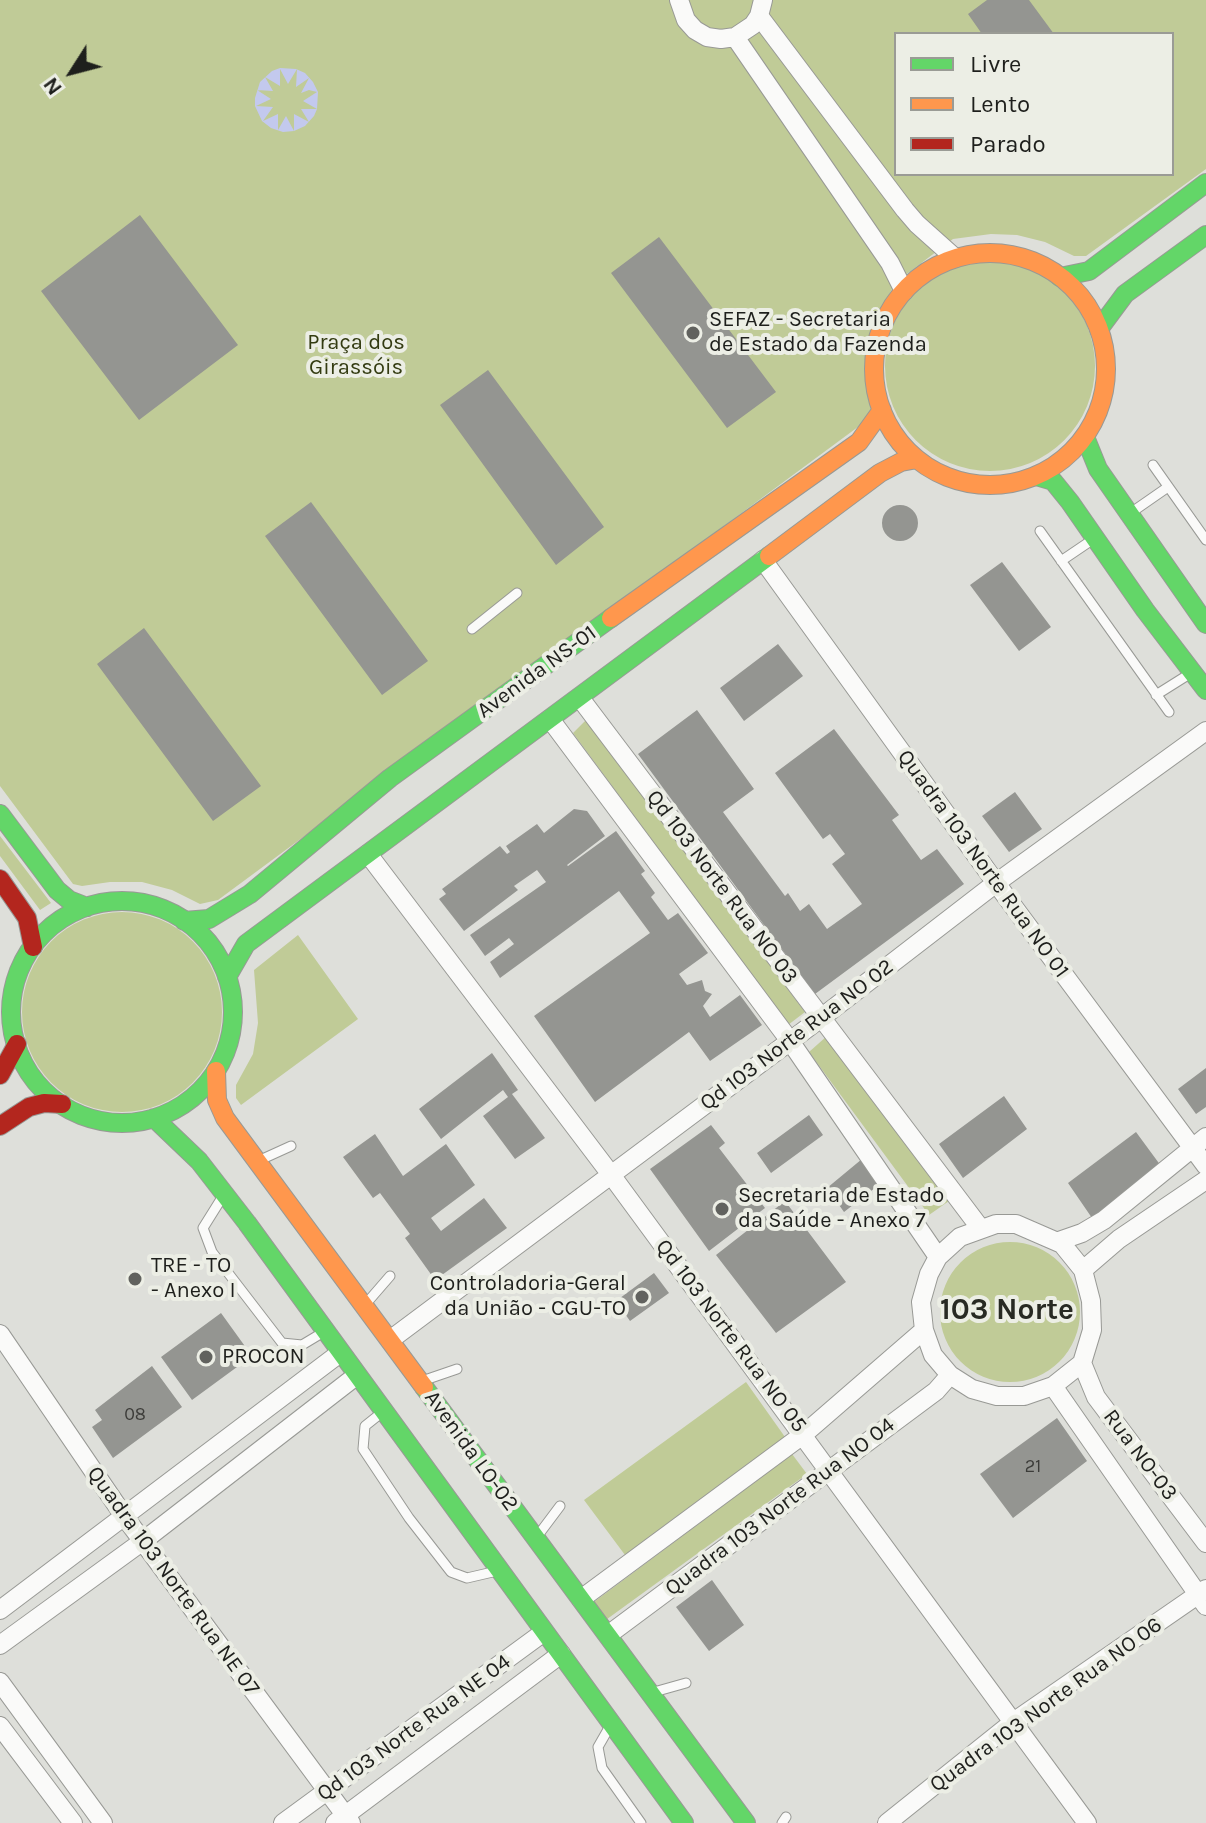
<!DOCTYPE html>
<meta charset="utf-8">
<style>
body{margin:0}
#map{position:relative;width:1206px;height:1823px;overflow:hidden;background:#dedfda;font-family:Karla,sans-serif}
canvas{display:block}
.legend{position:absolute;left:894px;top:32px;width:280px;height:144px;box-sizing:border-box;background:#eceee5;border:2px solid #9a9b95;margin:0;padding:10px 14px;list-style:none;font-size:24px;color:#1e1f1c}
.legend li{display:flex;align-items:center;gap:16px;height:40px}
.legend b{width:40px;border:2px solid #9a9b95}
.north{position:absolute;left:32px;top:32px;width:80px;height:80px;-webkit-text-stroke:6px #eceee5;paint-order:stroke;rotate:234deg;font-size:22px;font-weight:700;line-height:32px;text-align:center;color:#1e1f1c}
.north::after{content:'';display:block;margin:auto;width:28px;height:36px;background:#1e1f1c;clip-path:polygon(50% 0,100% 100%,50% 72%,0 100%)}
</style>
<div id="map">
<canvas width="1206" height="1823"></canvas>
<ul class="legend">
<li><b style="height:10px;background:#63d668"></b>Livre</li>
<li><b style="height:10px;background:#ff974d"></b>Lento</li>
<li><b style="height:10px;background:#b3261e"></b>Parado</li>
</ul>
<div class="north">N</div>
</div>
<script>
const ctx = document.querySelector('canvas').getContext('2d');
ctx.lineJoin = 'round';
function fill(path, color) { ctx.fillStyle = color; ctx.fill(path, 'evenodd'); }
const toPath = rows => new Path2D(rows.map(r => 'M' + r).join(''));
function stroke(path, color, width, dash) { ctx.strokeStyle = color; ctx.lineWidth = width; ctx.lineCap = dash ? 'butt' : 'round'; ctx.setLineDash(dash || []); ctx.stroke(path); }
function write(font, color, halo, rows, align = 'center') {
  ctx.font = font + ' Karla,sans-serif'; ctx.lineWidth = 8; ctx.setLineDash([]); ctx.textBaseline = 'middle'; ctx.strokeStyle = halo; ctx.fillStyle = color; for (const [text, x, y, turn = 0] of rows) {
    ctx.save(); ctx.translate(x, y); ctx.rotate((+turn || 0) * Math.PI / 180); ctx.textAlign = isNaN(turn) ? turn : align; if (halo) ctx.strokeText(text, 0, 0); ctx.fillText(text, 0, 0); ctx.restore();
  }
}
fill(toPath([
 [0,0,1206,0,1206,169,1086,256,1074,256,1045,242,1017,235,991,234,953,239,895,283,881,311,873,338,872,356,875,399,866,421,218,900,200,904,172,890,142,882,110,882,82,886,73,884,0,786],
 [896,34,1172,34,1172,174,896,174],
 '885 366a105 105 0 1 1 210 0a105 105 0 1 1-210 0Z',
 [587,719,805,1012,788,1025,573,733],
 [0,836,51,903,40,910,0,856],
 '22 1012a100 100 0 1 1 200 0a100 100 0 1 1-200 0Z',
 [298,935,358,1019,241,1105,236,1098,236,1085,253,1054,258,1023,254,970],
 [827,1036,949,1201,929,1215,809,1052],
 '940 1312a70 70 0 1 1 140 0a70 70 0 1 1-140 0Z',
 [746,1382,785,1437,625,1555,584,1500],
 [792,1454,807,1474,603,1622,590,1605]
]), '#c0cb97');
fill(toPath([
 [280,68,296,69,305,73,313,82,318,92,317,109,314,116,305,126,294,131,283,132,271,128,262,121,255,106,255,98,260,82,272,71],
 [280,69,288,84,297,69,296,87,309,78,301,93,309,90,317,92,303,101,317,109,301,109,309,122,294,114,294,131,286,116,278,130,278,114,263,121,273,107,256,106,271,99,257,90,273,91,265,77,280,86]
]), '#c3c9ee');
fill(toPath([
 [987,0,1029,0,1054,34,982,34,968,14],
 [140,215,238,345,139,420,41,291],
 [659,237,776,392,727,428,611,273],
 [488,370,604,527,556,565,440,405],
 [311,502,428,661,382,695,265,536],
 '882 523a18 18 0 1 1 36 0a18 18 0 1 1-36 0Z',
 [1002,562,1051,627,1019,651,970,585],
 [144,628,261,786,213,821,97,664],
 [778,644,803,676,744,721,720,688],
 [697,710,754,789,723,812,785,896,788,893,800,911,809,904,827,929,862,904,832,864,845,854,830,834,823,839,775,773,834,729,899,815,892,820,921,860,937,849,964,884,815,994,638,754],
 [1015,792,1042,829,1009,852,982,816],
 [574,809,587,811,605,836,567,865,568,866,616,831,645,871,641,874,655,893,651,897,668,920,678,913,708,953,679,974,687,985,702,980,705,991,712,994,703,1006,710,1017,740,995,762,1025,710,1061,689,1032,595,1102,534,1016,650,933,619,891,500,978,490,962,514,944,509,938,485,956,470,935,546,882,537,870,514,886,518,890,464,931,439,899,446,894,442,889,500,846,507,854,510,852,506,846,537,824,544,833],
 [492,1053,518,1090,512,1094,545,1138,515,1159,483,1116,508,1097,503,1090,441,1139,419,1109],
 [1206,1068,1206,1107,1196,1114,1178,1089],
 [1004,1096,1027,1129,963,1178,939,1144],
 [809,1115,823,1135,771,1173,757,1153],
 [711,1125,725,1143,719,1148,765,1208,709,1251,650,1169],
 [1136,1132,1161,1166,1092,1218,1068,1183],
 [375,1134,403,1176,446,1144,475,1185,431,1218,441,1231,484,1198,507,1228,435,1280,405,1238,410,1234,380,1193,373,1198,343,1157],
 [862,1159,880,1184,844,1212,827,1188],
 [785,1201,846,1282,776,1333,716,1255],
 [654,1273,669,1293,630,1321,616,1301],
 [221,1313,252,1356,192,1400,161,1357],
 [152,1366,182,1407,113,1458,92,1427,102,1420,95,1410],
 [1057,1418,1087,1461,1013,1518,980,1474],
 [712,1580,744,1625,709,1651,676,1607]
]), '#949591');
const lane = toPath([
 [1153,465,1206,540],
 [1132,512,1168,487],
 [1040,531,1169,712],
 [1061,561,1092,540],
 [472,629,517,593],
 [1156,695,1191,673],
 [258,1161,291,1146],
 [223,1196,203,1228,212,1252,282,1343,302,1345,322,1333],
 [364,1306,390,1276],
 [422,1381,457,1369],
 [380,1414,365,1426,363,1449,409,1518,451,1572,467,1578,497,1571],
 [536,1538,560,1506],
 [654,1692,686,1683],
 [610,1726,598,1747,602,1768,641,1823],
 [782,1823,786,1817]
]);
const street = toPath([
 [679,0,686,20,695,30,707,37,721,39,735,37,753,25,759,16,763,0],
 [759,16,905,210,917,224,955,258],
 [735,37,890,263,904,291],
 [763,560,996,883,1206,1166],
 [580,698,981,1229],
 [550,719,790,1041,938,1257],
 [368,854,612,1176,1087,1823],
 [996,1224,1016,1224,1062,1244,1083,1270,1091,1301,1092,1330,1082,1363,1053,1386,1024,1396,997,1396,972,1389,950,1375,933,1355,924,1330,921,1302,929,1274,938,1257,960,1237,996,1224],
 [1059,1241,1082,1233,1104,1220,1206,1137],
 [1083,1270,1119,1239,1206,1180],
 [0,1334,124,1516,351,1823],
 [390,1340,821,1018,996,883,1206,731],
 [1082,1363,1096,1397,1206,1543],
 [1053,1386,1206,1606],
 [581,1599,804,1434,924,1330],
 [0,1610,340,1353],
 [608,1635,936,1391,950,1375],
 [0,1645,143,1541,356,1376],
 [0,1682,103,1823],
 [0,1726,73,1823],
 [283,1823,544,1632],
 [335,1823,561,1654],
 [887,1823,1012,1723,1206,1589]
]);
const fast = toPath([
 [1060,277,1089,271,1206,183],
 [1099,329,1125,294,1206,235],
 [1085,437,1098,469,1206,624],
 [1036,476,1053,481,1070,502,1145,610,1206,690],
 [0,814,57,890,69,900,87,907],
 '11 1012a111 111 0 1 1 222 0a111 111 0 1 1-222 0Z',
 [184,921,209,919,250,894,390,778,611,618],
 [227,977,246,944,769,556],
 [154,1118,199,1161,247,1223,684,1823],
 [424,1387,746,1823]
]);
const slow = toPath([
 '874 369a116 116 0 1 1 232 0a116 116 0 1 1-232 0Z',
 [769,556,880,473,901,462,917,459],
 [611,618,859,442,882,410],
 [216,1071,217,1100,225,1118,424,1387]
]);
const jam = toPath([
 [0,879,27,918,33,947],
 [0,1075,17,1044],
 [0,1126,29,1107,44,1103,62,1104]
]);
stroke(lane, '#989995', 11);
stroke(street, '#989995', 20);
stroke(fast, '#989995', 20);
stroke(slow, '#989995', 20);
stroke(jam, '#989995', 20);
stroke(lane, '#fafaf9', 9);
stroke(street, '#fafaf9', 18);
stroke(fast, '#63d668', 18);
stroke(slow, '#ff974d', 18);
stroke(jam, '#b3261e', 18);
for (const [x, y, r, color] of [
 [693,333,8,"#61625e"],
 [722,1209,8,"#61625e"],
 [135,1279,8,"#61625e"],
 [642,1297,8,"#61625e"],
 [206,1357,8,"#61625e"]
]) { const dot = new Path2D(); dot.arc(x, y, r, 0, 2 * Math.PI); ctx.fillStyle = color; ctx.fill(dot); stroke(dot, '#eceee5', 3); }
write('18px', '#3c3c39', null, [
 ["08",135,1415],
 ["21",1033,1467]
]);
write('22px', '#1e1f1c', '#eceee5', [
 ["SEFAZ - Secretaria",709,320],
 ["de Estado da Fazenda",709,345],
 ["Secretaria de Estado",738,1196],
 ["da Saúde - Anexo 7",738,1221],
 ["TRE - TO",151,1266],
 ["- Anexo I",151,1291],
 ["Controladoria-Geral",626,1284,"right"],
 ["da União - CGU-TO",626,1309,"right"],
 ["PROCON",222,1357]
], 'left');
write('22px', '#333b11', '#eceee5', [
 ["Praça dos",356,343],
 ["Girassóis",356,368]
]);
write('22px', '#1e1f1c', '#eceee5', [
 ["Avenida NS-01",537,672,-36],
 ["Quadra 103 Norte Rua NO 01",983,864,54],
 ["Qd 103 Norte Rua NO 03",722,887,53],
 ["Qd 103 Norte Rua NO 02",797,1035,-37],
 ["Qd 103 Norte Rua NO 05",731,1336,53],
 ["Avenida LO-02",471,1451,54],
 ["Rua NO-03",1140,1455,53],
 ["Quadra 103 Norte Rua NO 04",780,1507,-37],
 ["Quadra 103 Norte Rua NE 07",173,1581,54],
 ["Quadra 103 Norte Rua NO 06",1046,1705,-36],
 ["Qd 103 Norte Rua NE 04",414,1728,-36]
]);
write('bold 30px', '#282a23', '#eceee5', [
 ["103 Norte",1007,1310]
]);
</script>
